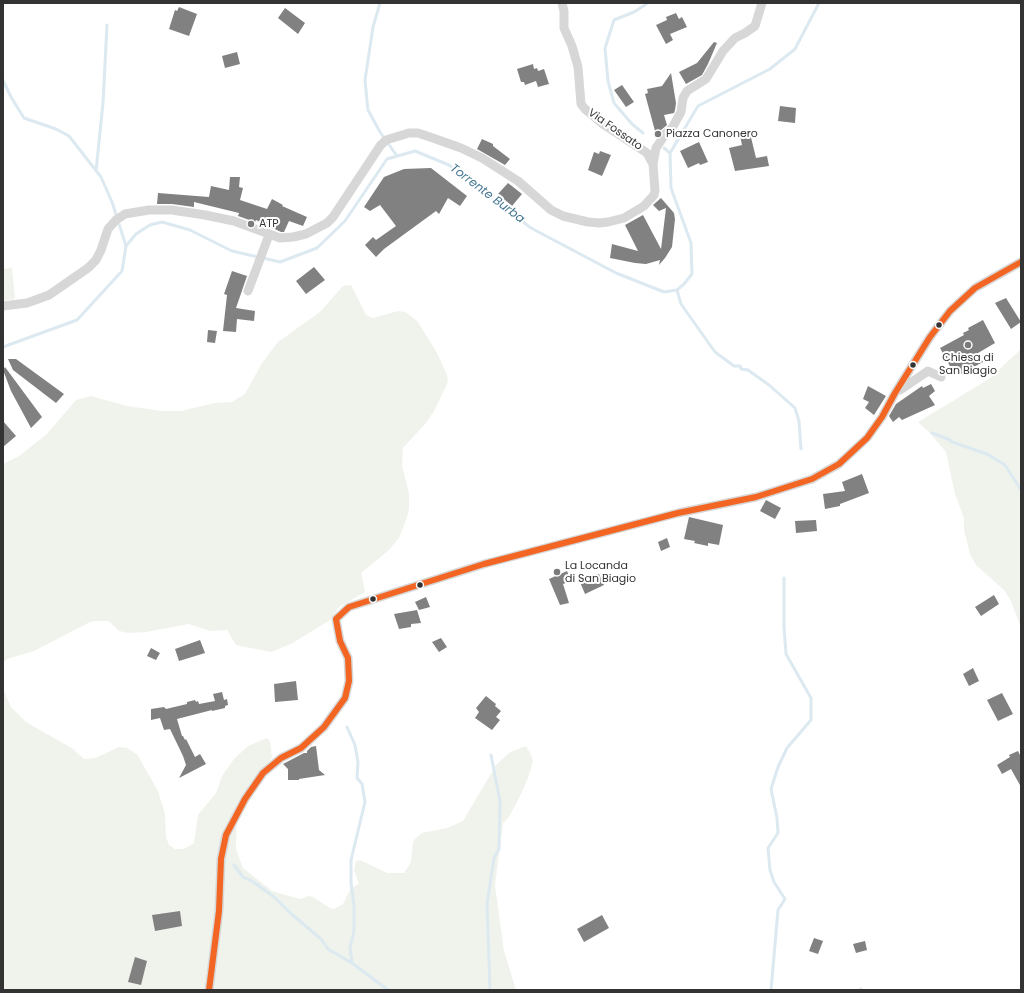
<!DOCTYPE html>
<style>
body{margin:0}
#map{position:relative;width:1024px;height:993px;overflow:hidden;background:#fff;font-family:Poppins,sans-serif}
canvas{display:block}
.frame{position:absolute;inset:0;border:4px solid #333;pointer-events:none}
</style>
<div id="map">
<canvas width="1024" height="993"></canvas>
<div class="frame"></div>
</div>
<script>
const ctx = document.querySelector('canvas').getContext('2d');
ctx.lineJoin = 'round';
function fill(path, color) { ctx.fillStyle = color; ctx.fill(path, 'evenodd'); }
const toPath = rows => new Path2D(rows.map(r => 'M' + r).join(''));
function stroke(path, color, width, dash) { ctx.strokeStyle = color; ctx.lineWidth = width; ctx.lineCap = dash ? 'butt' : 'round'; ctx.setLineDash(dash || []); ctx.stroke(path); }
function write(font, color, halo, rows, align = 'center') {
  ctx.font = font + ' Poppins,sans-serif'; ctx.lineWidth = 4; ctx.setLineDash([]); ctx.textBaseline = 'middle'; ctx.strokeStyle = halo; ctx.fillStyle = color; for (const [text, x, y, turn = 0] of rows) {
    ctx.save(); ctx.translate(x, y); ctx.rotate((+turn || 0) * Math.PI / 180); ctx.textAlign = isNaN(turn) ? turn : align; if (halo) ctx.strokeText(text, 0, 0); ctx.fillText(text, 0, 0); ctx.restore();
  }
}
fill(toPath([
 [12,268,15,299,3,301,3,269],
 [351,285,366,315,373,318,398,311,405,312,411,316,418,322,437,353,447,375,448,382,434,411,426,423,403,448,402,466,409,494,409,509,407,517,399,538,389,550,361,573,365,592,339,607,330,620,291,644,271,652,236,645,227,630,210,631,189,624,146,632,128,633,119,631,109,621,95,621,90,622,34,651,7,659,3,663,3,464,19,456,47,434,76,400,91,396,127,406,161,411,181,411,215,403,232,402,245,394,262,363,278,342,320,312,343,286],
 [1021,349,1021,628,1011,601,1004,590,976,565,970,554,964,530,964,518,955,494,946,452,929,432,918,422,989,379],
 [3,689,11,707,26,722,73,749,84,759,95,758,119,747,127,748,137,754,158,791,165,814,166,837,169,845,175,849,184,849,194,843,198,815,216,793,222,776,234,759,248,746,267,738,270,741,272,758,252,781,237,804,236,849,243,868,272,891,300,899,308,896,313,897,330,908,334,909,343,904,351,888,359,884,354,870,356,861,360,860,387,873,404,873,411,862,413,843,415,839,422,833,447,828,463,821,496,765,510,752,526,746,530,753,533,761,531,768,528,778,520,796,509,817,503,823,495,885,504,951,516,990,3,990]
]), '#f0f3ec');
stroke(toPath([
 [380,3,373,27,365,80,367,101,368,110,380,132,397,156],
 [3,80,11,97,24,118,56,129,69,136,101,177,112,202,126,246],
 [643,133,632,124,614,103,608,81,605,48,614,20,634,12,645,5,647,3],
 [664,148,670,153],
 [96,171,103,103,107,25],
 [677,290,681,304,715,352,734,366,740,366,741,369,748,370,769,385,795,408,799,421,801,449],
 [3,347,77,320,122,271,126,246,136,234,150,225,162,222,190,230,232,251,280,262,317,248,345,221,387,159,415,151,449,165,531,228,616,273,664,292,677,290,684,284,692,274,691,243,671,188,670,153,698,106,770,69,795,49,819,3],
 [932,433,948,439,952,442,987,454,1005,465,1021,490],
 [347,727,355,745,358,762,357,778,362,784,365,802,351,860,351,883,354,906,354,931,350,948,352,963,388,990],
 [234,865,243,877,252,881,274,897,289,912,321,939,328,949,352,963],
 [490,990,487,904,494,858,499,849,500,801,491,755],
 [771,990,778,910,785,899,774,882,770,870,768,848,778,833,777,818,771,789,778,767,787,748,811,720,811,698,786,654,784,627,784,578],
 [860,990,861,989]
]), '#dce9f0', 3);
fill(toPath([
 [179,7,197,14,189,36,169,29,175,10,177,11],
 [285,8,305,23,298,34,278,18],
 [676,13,679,19,682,17,687,27,670,34,673,40,666,44,656,25,667,20,666,17],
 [714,42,717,43,708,64,702,75,686,84,679,72,697,63],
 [237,52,240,64,225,68,222,56],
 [533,64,534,69,537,68,538,71,544,69,549,84,538,87,536,81,525,85,524,82,521,82,517,69],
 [671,73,676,103,675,110,674,113,664,115,667,125,661,130,655,131,645,94,648,93,647,89,662,86],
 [622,85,634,102,626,107,614,90],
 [780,106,796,108,795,123,778,121],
 [749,129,756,158,767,156,769,166,735,171,729,148,742,145,739,131],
 [482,139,493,144,493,146,510,159,505,165,477,149],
 [699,142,708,162,700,165,699,163,688,168,680,151],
 [600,151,611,155,602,176,588,170,594,152,599,154],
 [431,168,467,196,460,206,448,198,439,214,436,211,384,249,376,257,365,245,373,237,376,240,396,226,380,205,370,211,364,207,384,177,404,169],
 [230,177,240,177,239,187,243,188,240,200,267,209,272,199,283,205,282,206,307,217,303,226,289,221,284,232,281,232,256,220,255,222,238,216,239,213,194,202,194,207,172,204,157,204,158,193,209,197,211,186,229,190],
 [508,183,522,194,512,206,498,194],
 [661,198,674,213,675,219,672,247,665,258,659,265,660,260,646,264,635,263,610,258,612,244,638,251,625,225,643,215,661,249,666,208,659,211,653,205],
 [314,267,325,280,306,294,296,281],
 [232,271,247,276,236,308,255,311,254,321,237,319,236,332,223,331,227,295,224,294],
 [1006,298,1021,322,1011,329,995,303],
 [983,320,995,343,978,353,983,362,959,375,954,366,951,368,940,348,964,335,963,333,969,330,968,328],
 [208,330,217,331,215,343,207,342],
 [8,359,16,359,64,394,56,403,13,370],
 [5,367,42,417,31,428,11,391,3,370],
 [931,384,935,391,929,396,935,405,902,420,899,417,893,422,889,416,896,404,922,386,923,388],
 [868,386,886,396,874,415,865,408,869,402,863,399],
 [3,421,16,436,3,447],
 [862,474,869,493,840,504,840,506,825,509,823,494,845,491,842,482],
 [766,500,781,508,775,519,760,511],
 [689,517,723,525,719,545,708,543,708,546,694,543,695,541,684,539],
 [816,520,817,531,796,533,795,521],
 [667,538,670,547,661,551,658,542],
 [567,571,571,581,563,584,569,603,560,605,549,579],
 [599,574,604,585,585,594,580,582],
 [994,595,999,604,981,616,975,607],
 [426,597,430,607,419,610,415,602],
 [417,610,421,623,411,624,411,627,399,629,394,614],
 [441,638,447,647,439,652,432,642],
 [200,640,205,653,179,661,175,649],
 [151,648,160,653,156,660,147,656],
 [973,668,979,681,969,686,963,674],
 [296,681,298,700,275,702,274,684],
 [222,692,224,700,227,699,228,705,225,706,225,708,212,711,212,710,177,719,182,736,183,736,185,740,186,739,195,757,200,754,206,764,179,778,186,765,183,756,170,729,164,730,160,718,151,720,151,709,164,707,166,709,187,704,187,702,195,700,196,702,198,701,199,704,215,701,213,694],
 [1002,693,1013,714,998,721,987,700],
 [486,696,496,704,495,706,501,711,496,717,500,720,492,730,475,718,479,712,476,708],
 [316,746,319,770,325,775,299,779,299,780,288,780,288,769,283,764,304,753,307,753,307,751,311,747],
 [1018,751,1021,757,1021,787,1011,769,1002,774,997,765,1010,757,1009,755],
 [180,911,182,926,155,931,152,915],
 [602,915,609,928,584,942,577,929],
 [814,938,823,941,818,954,809,951],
 [865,941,867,950,856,953,853,944],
 [135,957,147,961,141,985,128,982]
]), '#818181');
stroke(toPath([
 [562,3,564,11,564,28,572,46,578,67,581,104,585,109,603,124,647,153,653,164],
 [248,291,269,235],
 [3,306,27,303,49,295,88,268,96,260,101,250,108,229,116,220,125,214,149,210,172,210,205,215,234,221,280,238,293,237,306,234,327,223,333,217,380,146,386,140,409,133,418,133,430,137,461,148,482,158,518,181,551,210,563,216,588,222,600,223,608,222,624,218,644,206,654,195,655,191,653,164,656,148,666,133,672,128,681,112,683,98,687,91,706,79,723,51,735,38,745,33,755,26,762,3],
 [900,390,928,371,941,377],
 [209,990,219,911,221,859,226,835,245,799,263,773,281,758,301,748,324,727,345,698,349,681,348,658,340,641,336,619,349,607,484,564,678,513,756,497,812,479,839,464,867,438,882,417,895,393,930,337,950,311,975,288,1021,262]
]), '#d7d7d7', 9);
stroke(toPath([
 [209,990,219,911,221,859,226,835,245,799,263,773,281,758,301,748,324,727,345,698,349,681,348,658,340,641,336,619,349,607,484,564,678,513,756,497,812,479,839,464,867,438,882,417,895,393,930,337,950,311,975,288,1021,262]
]), '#f26522', 6);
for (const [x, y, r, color] of [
 [658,134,4,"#7a7a7a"],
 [251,224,4,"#7a7a7a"],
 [939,325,3.5,"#333"],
 [968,345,4,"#7a7a7a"],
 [913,365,3.5,"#333"],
 [557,572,4,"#7a7a7a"],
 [420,585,3.5,"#333"],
 [373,599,3.5,"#333"]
]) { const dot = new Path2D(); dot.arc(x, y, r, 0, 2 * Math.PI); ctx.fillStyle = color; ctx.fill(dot); stroke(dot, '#fff', 1.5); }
write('11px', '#333', '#fff', [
 ["Via Fossato",615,130,35]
]);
write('11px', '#333', '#fff', [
 ["Piazza Canonero",666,134],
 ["ATP",259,224],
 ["Chiesa di",968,358,"center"],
 ["San Biagio",968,371,"center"],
 ["La Locanda",565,566],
 ["di San Biagio",565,579]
], 'left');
write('italic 12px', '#447692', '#fff', [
 ["Torrente Burba",487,194,37]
]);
</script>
